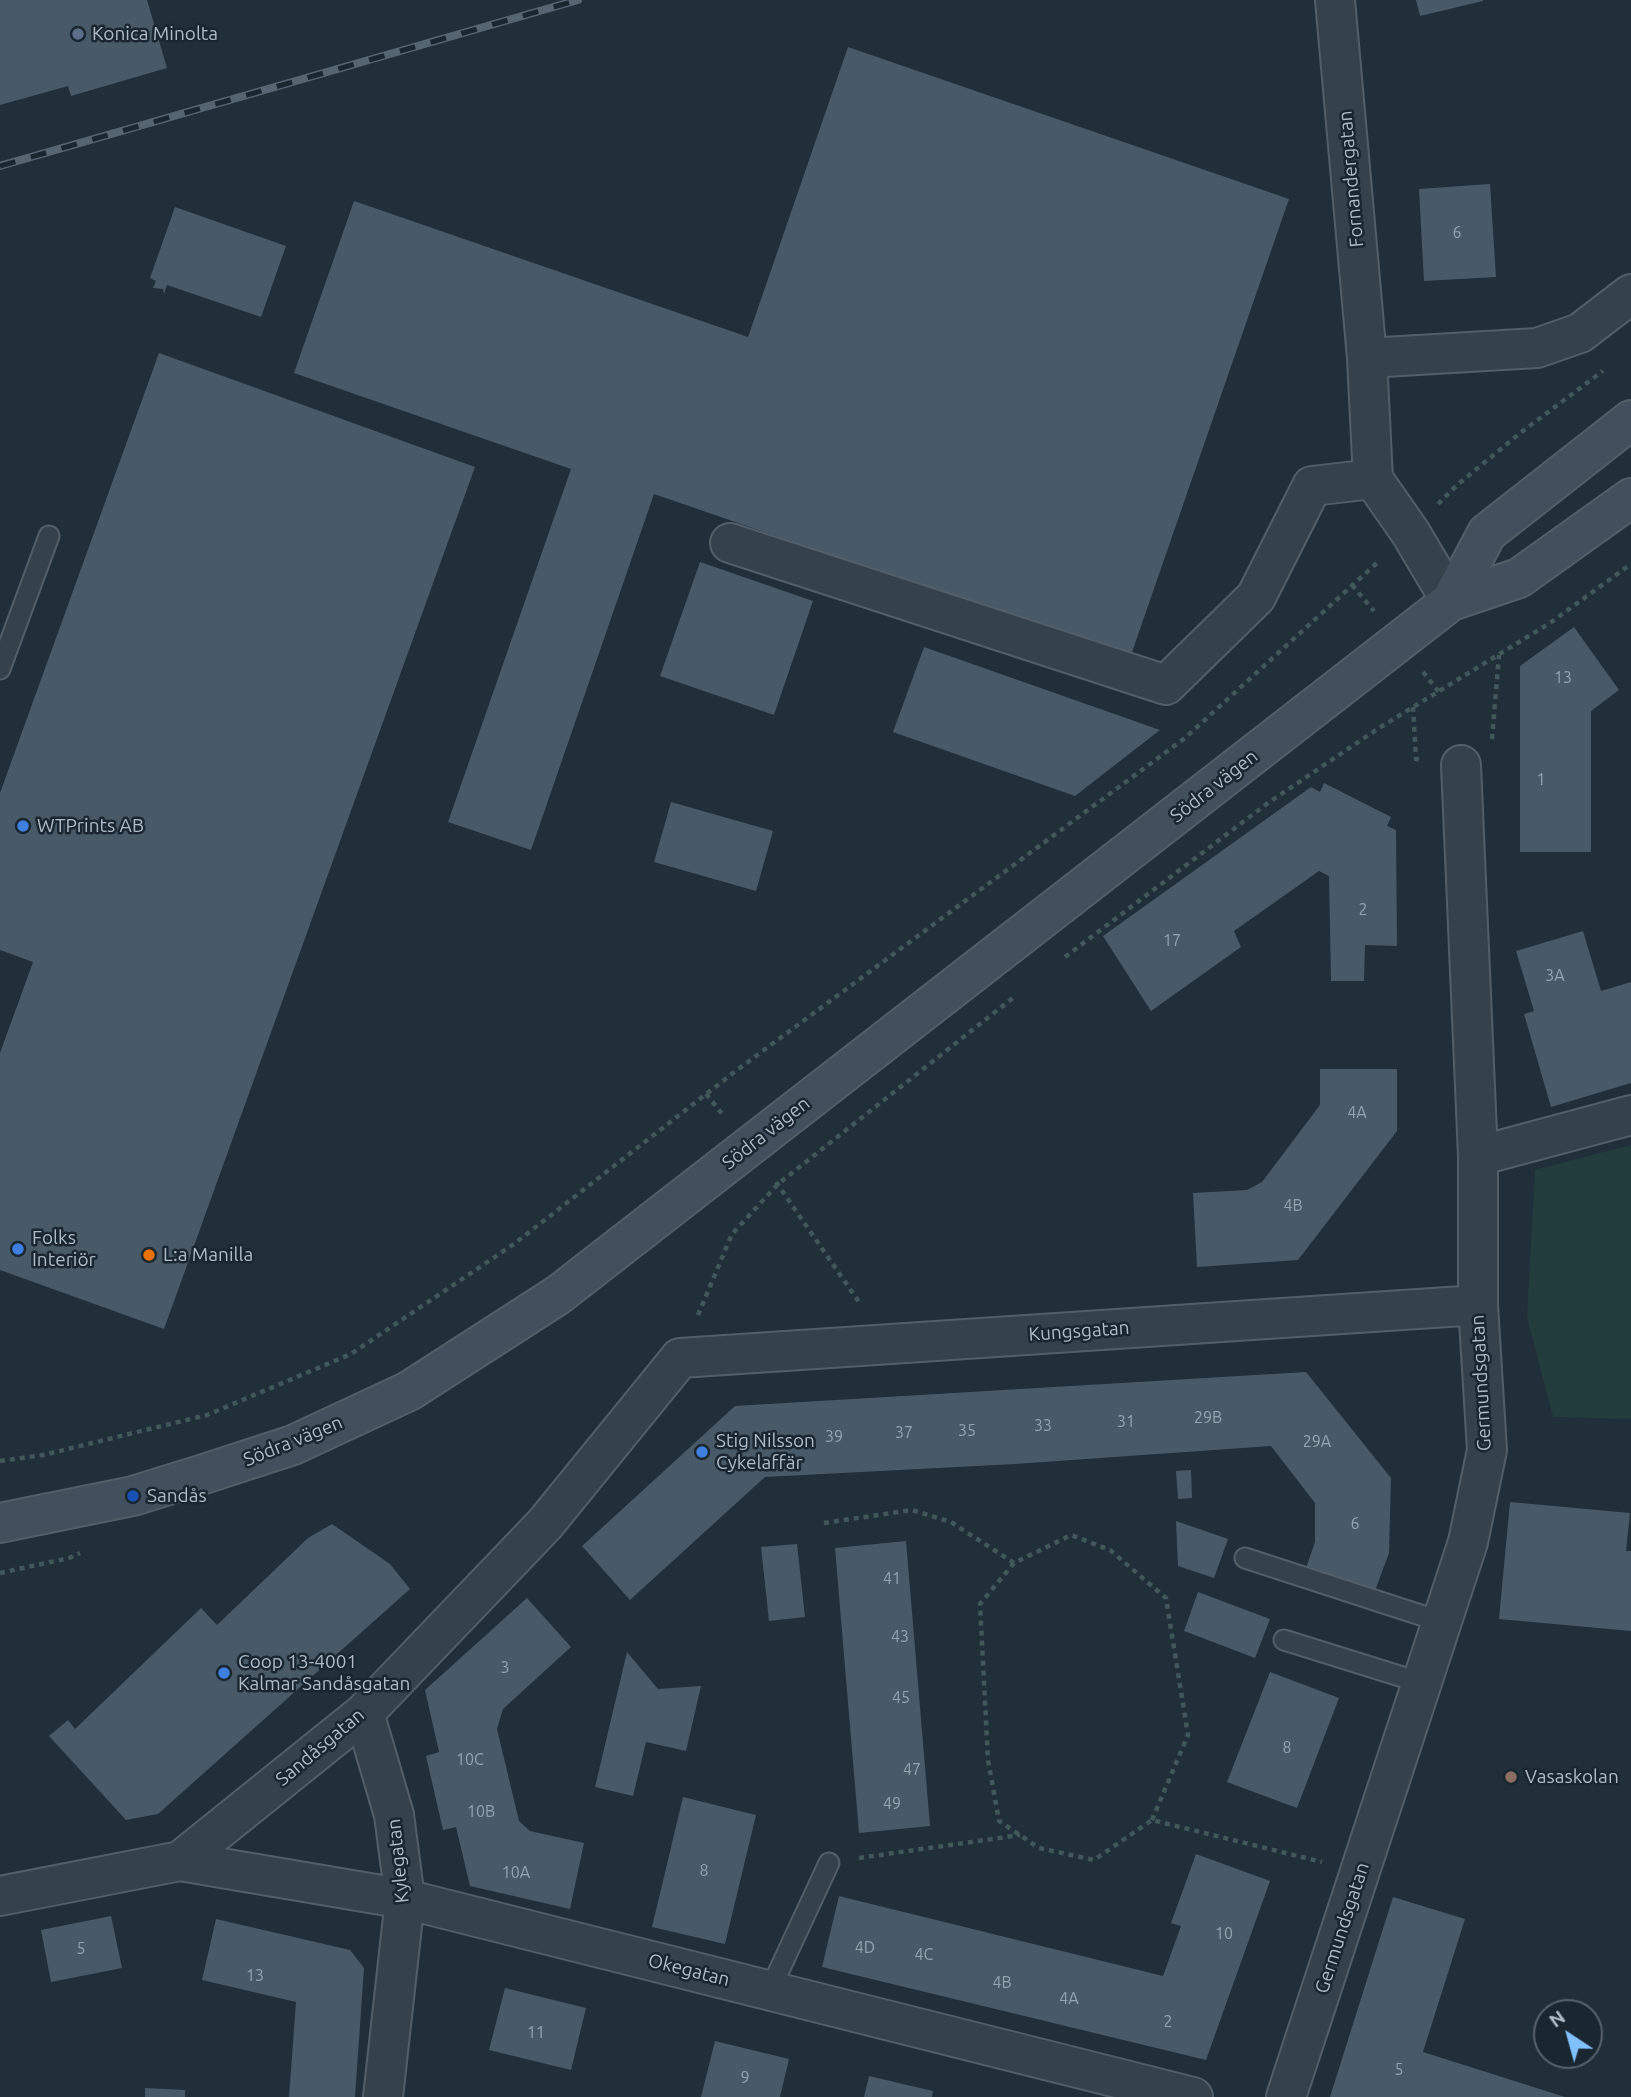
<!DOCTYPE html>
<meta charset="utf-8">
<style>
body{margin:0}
#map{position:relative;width:1631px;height:2097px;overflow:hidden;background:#212f3b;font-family:Ubuntu,sans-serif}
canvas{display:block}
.north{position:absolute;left:1533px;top:1999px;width:70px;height:70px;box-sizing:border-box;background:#1a2630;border:2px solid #56626c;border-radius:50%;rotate:324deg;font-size:19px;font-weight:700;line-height:28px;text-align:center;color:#afbcc7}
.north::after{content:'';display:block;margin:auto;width:24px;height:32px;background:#80c0fc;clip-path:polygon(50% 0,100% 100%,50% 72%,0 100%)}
</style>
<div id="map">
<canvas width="1631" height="2097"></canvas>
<div class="north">N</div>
</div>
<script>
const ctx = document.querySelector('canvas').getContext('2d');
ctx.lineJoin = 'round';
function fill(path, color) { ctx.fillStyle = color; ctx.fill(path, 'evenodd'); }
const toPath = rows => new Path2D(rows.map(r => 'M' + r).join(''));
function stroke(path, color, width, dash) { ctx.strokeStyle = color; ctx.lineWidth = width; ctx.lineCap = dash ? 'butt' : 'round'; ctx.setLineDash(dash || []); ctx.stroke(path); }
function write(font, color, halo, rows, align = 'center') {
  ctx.font = font + ' Ubuntu,sans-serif'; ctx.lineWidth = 5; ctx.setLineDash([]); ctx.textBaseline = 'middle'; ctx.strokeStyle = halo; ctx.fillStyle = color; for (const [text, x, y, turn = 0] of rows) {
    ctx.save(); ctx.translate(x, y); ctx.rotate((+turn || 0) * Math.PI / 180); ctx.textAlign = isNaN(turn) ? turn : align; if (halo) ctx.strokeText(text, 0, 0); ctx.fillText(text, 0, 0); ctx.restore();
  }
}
fill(toPath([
 [1631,1145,1631,1419,1553,1417,1527,1317,1535,1170]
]), '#233c3c');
fill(toPath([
 [0,0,147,0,167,68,71,96,68,86,0,105],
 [1416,0,1483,0,1483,1,1420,16],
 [848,47,1289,199,1130,658,654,494,531,850,448,822,571,469,294,373,354,201,748,337],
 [1490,184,1496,277,1424,281,1419,189],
 [175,207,286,246,261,317,167,285,164,294,163,289,153,288,156,281,150,278],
 [159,353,475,467,164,1329,0,1270,0,1053,33,962,0,950,0,793],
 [700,562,813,601,774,715,660,676],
 [1574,627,1619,690,1591,711,1591,852,1520,852,1520,666],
 [924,647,1160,730,1075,796,893,732],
 [1324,783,1391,817,1387,826,1396,830,1397,946,1365,945,1364,981,1331,981,1329,876,1319,871,1234,931,1241,947,1151,1011,1103,936,1311,787,1320,792],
 [671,802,773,831,756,891,654,862],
 [1583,931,1601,991,1631,982,1631,1083,1551,1107,1524,1014,1534,1011,1516,951],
 [1320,1069,1397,1069,1397,1131,1298,1260,1197,1267,1193,1193,1247,1190,1262,1182,1320,1105],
 [1306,1372,1391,1478,1389,1553,1373,1596,1305,1571,1315,1542,1315,1503,1271,1446,1015,1464,765,1477,630,1600,582,1546,735,1406],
 [1191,1470,1192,1498,1178,1499,1176,1471],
 [1510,1502,1630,1513,1626,1551,1631,1551,1631,1631,1499,1619],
 [1176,1521,1228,1539,1214,1578,1178,1566],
 [332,1524,390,1564,410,1589,158,1814,126,1820,49,1736,68,1720,75,1729,201,1608,217,1625,308,1538],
 [906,1541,930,1826,859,1833,835,1548],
 [797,1544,805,1617,769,1621,761,1547],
 [1198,1592,1270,1619,1255,1658,1184,1631],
 [527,1598,571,1647,503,1709,497,1729,519,1821,530,1831,584,1843,570,1909,470,1886,456,1827,443,1830,426,1756,439,1752,425,1690],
 [627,1652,658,1689,701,1686,686,1751,646,1742,633,1796,595,1787],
 [1270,1672,1339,1698,1297,1808,1227,1782],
 [683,1797,756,1815,725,1944,652,1927],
 [1196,1854,1270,1881,1206,2060,822,1967,839,1896,1163,1976,1181,1926,1171,1923],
 [1393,1897,1465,1919,1423,2052,1565,2097,1330,2097],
 [111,1916,122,1968,51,1982,41,1930],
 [216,1919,350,1950,364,1968,355,2097,289,2097,296,2002,202,1980],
 [505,1988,586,2008,571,2070,489,2050],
 [715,2041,789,2059,780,2097,701,2097],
 [869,2076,933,2091,932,2097,864,2097],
 [145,2088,185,2090,185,2097,145,2097]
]), '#485a67');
const service = toPath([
 [0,669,49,536],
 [1245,1558,1442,1622],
 [1284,1640,1422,1683],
 [770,1990,829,1863]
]);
const minor = toPath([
 [1335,0,1367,358,1373,479,1410,532,1451,601],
 [1367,358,1537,348,1580,333,1631,294],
 [730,543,1166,685,1256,597,1312,486,1373,479],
 [1478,1156,1631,1115],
 [364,1713,394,1815,405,1899,383,2097],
 [180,1861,405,1899,1193,2097],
 [0,1896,180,1861,364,1713,545,1524,680,1358,1478,1305],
 [1286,2097,1468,1542,1487,1450,1478,1305,1478,1156,1461,765]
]);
const secondary = toPath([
 [1451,601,1487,533,1631,420],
 [0,1523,133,1496,207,1473,293,1445,409,1391,558,1295,1451,601,1519,578,1631,498]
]);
stroke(service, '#525f69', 23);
stroke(minor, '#525f69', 42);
stroke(secondary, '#525f69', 42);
stroke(toPath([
 [1438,504,1456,486,1519,434,1603,371],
 [1352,585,1374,611],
 [1423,672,1439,692],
 [1413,707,1416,759,1422,760],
 [1492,739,1499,655],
 [1065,957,1268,803,1379,728,1550,623,1631,564],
 [706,1094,723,1115],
 [776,1182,861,1305],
 [698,1315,732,1234,778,1184,1014,997],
 [0,1461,43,1455,207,1415,351,1354,514,1244,737,1070,1185,738,1379,561],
 [824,1523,912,1510,951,1522,1014,1563],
 [0,1573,69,1558,80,1553],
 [1152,1820,1188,1735,1166,1598,1110,1550,1071,1535,1014,1563,980,1604,988,1760,999,1821,1039,1848,1094,1860,1152,1820,1322,1862],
 [859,1858,1020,1835]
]), '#405858', 4.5, [5, 5]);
stroke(service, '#35414b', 19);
stroke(minor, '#35414b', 38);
stroke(secondary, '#42505e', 38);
const rail = toPath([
 [0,166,578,0]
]);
stroke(rail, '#566572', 8);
stroke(rail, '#1a2630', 5, [16]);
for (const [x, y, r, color] of [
 [78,34,7,"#5c6f8a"],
 [23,826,7,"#3f7fe0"],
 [18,1249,7,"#3f7fe0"],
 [149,1255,7,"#e8710a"],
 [702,1452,7,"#3f7fe0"],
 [133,1496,7,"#1a4fb4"],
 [224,1673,7,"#3f7fe0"],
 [1511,1777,7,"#8d6e63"]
]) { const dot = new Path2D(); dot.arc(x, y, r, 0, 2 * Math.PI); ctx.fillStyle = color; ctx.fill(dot); stroke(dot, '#1a2630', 2.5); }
write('16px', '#95a4af', null, [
 ["6",1457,233],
 ["13",1563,678],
 ["1",1541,780],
 ["2",1363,910],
 ["17",1172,941],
 ["3A",1555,976],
 ["4A",1357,1113],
 ["4B",1293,1206],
 ["29B",1208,1418],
 ["31",1126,1422],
 ["33",1043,1426],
 ["35",967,1431],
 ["37",904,1433],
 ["39",834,1437],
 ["29A",1317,1442],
 ["6",1355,1524],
 ["41",892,1579],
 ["43",900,1637],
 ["3",505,1668],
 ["45",901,1698],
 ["8",1287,1748],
 ["10C",470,1760],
 ["47",912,1770],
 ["49",892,1804],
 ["10B",481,1812],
 ["8",704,1871],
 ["10A",516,1873],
 ["10",1224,1934],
 ["4D",865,1948],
 ["5",81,1949],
 ["4C",924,1955],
 ["13",255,1976],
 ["4B",1002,1983],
 ["4A",1069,1999],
 ["2",1168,2022],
 ["11",536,2033],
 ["5",1399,2070],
 ["9",745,2078]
]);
write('19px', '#afbcc7', '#1a2630', [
 ["Konica Minolta",92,34],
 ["WTPrints AB",37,826],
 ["Folks",32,1238],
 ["Interiör",32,1260],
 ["L:a Manilla",163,1255],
 ["Stig Nilsson",716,1441],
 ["Cykelaffär",716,1463],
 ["Sandås",147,1496],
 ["Coop 13-4001",238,1662],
 ["Kalmar Sandåsgatan",238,1684],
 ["Vasaskolan",1525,1777]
], 'left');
write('19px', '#afbcc7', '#1a2630', [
 ["Fornandergatan",1351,179,-95],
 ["Södra vägen",1214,786,-38],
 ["Södra vägen",766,1133,-38],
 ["Kungsgatan",1079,1331,-4],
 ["Germundsgatan",1481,1383,-93],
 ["Södra vägen",293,1441,-22],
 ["Sandåsgatan",320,1747,-40],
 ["Kylegatan",398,1861,-96],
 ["Germundsgatan",1342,1928,-72],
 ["Okegatan",689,1970,14]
]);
</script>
